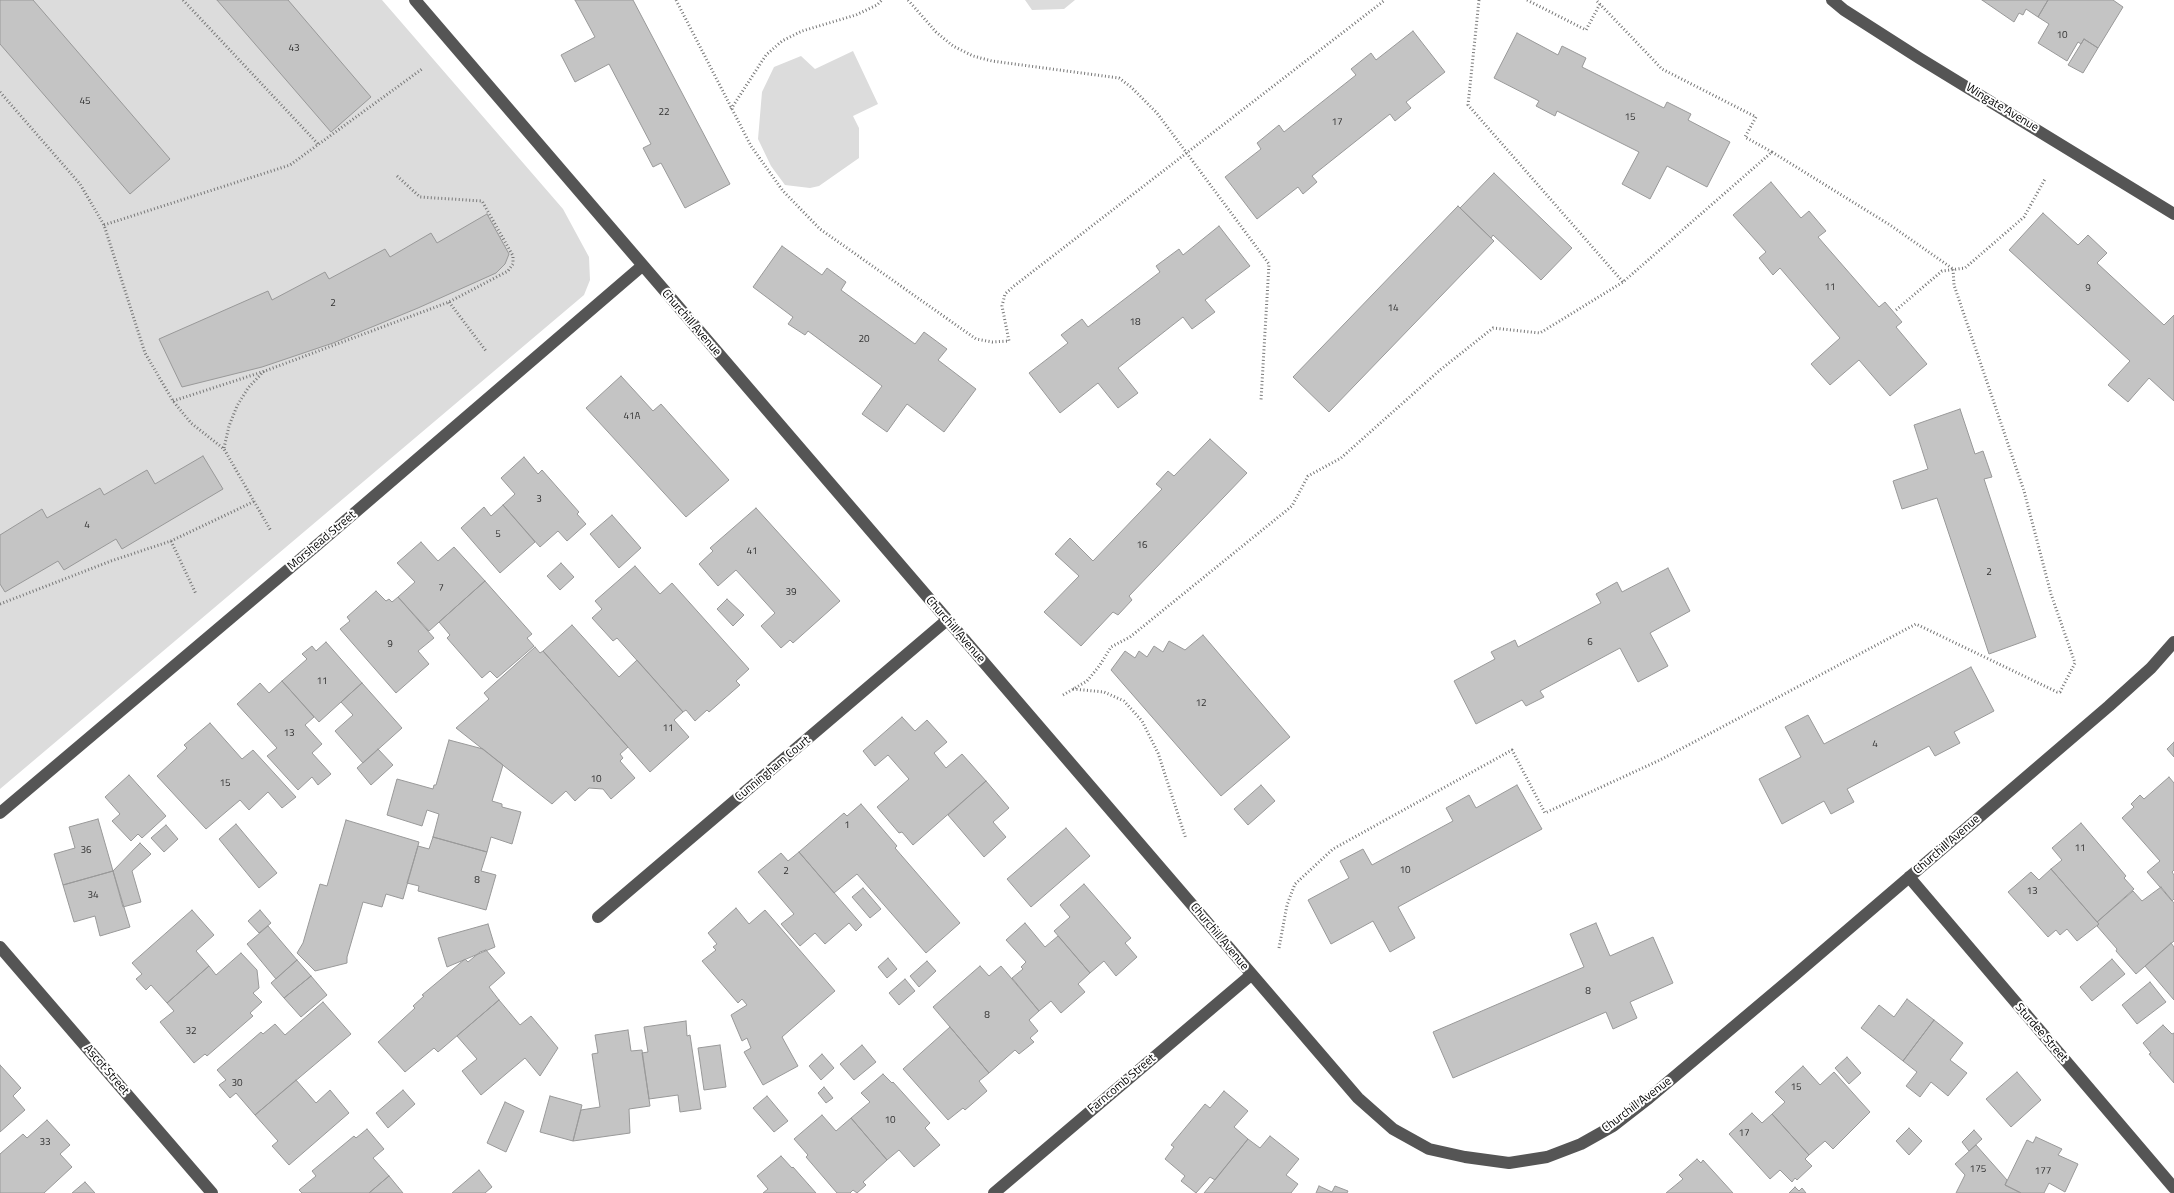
<!DOCTYPE html>
<style>
body{margin:0}
canvas{display:block;background:#fff}
</style>
<canvas width="2174" height="1193"></canvas>
<script>
const ctx = document.querySelector('canvas').getContext('2d');
ctx.lineJoin = 'round';
function fill(path, color) { ctx.fillStyle = color; ctx.fill(path, 'evenodd'); }
const toPath = rows => new Path2D(rows.map(r => 'M' + r).join(''));
function stroke(path, color, width, dash) { ctx.strokeStyle = color; ctx.lineWidth = width; ctx.lineCap = dash ? 'butt' : 'round'; ctx.setLineDash(dash || []); ctx.stroke(path); }
function write(font, color, halo, rows, align = 'center') {
  ctx.font = font + ' "Titillium Web",sans-serif'; ctx.lineWidth = 4; ctx.setLineDash([]); ctx.textBaseline = 'middle'; ctx.strokeStyle = halo; ctx.fillStyle = color; for (const [text, x, y, turn = 0] of rows) {
    ctx.save(); ctx.translate(x, y); ctx.rotate((+turn || 0) * Math.PI / 180); ctx.textAlign = isNaN(turn) ? turn : align; if (halo) ctx.strokeText(text, 0, 0); ctx.fillText(text, 0, 0); ctx.restore();
  }
}
fill(toPath([
 [0,0,382,0,563,209,589,257,590,280,584,295,0,789],
 [1025,0,1075,0,1064,9,1032,10],
 [853,51,878,104,853,116,859,128,859,158,819,186,810,188,785,185,771,166,758,139,762,92,774,67,801,56,815,69]
]), '#dcdcdc');
const building = toPath([
 [0,0,33,0,170,159,130,194,0,44,0,0],
 [217,0,288,0,371,97,331,132,217,0],
 [575,0,633,0,730,184,685,208,661,163,653,167,643,148,651,144,609,64,575,82,561,55,595,37,575,0],
 [1982,0,2048,0,2038,17,2026,9,2023,15,2019,13,2014,22,1982,0],
 [2048,0,2113,0,2123,7,2098,48,2084,39,2081,44,2078,42,2067,61,2038,43,2049,24,2038,17,2048,0],
 [1413,31,1445,72,1406,102,1411,108,1395,121,1390,114,1312,176,1317,182,1303,194,1298,187,1257,219,1225,177,1261,149,1257,143,1279,125,1284,132,1356,75,1351,69,1371,53,1376,60,1413,31],
 [1517,33,1558,55,1562,46,1586,58,1582,67,1664,108,1667,102,1691,114,1688,120,1730,142,1707,187,1667,166,1650,199,1622,184,1639,152,1557,111,1555,116,1536,106,1539,101,1494,78,1517,33],
 [2084,39,2098,48,2083,73,2068,65,2084,39],
 [1494,173,1572,248,1541,280,1493,235,1491,238,1460,208,1494,173],
 [1771,182,1801,218,1809,211,1826,231,1818,237,1879,307,1885,302,1902,322,1896,327,1927,364,1890,396,1859,360,1830,385,1811,364,1840,338,1780,268,1773,275,1759,258,1766,252,1733,215,1771,182],
 [1458,206,1494,241,1329,412,1293,377,1458,206],
 [2043,213,2078,245,2088,235,2107,253,2097,263,2164,325,2174,315,2174,401,2149,378,2128,402,2108,385,2130,361,2009,250,2043,213],
 [487,214,509,254,505,264,496,273,418,308,333,343,262,367,182,387,159,339,268,291,272,300,325,272,329,279,385,249,390,257,431,233,437,243,487,214],
 [1219,226,1250,266,1205,300,1215,312,1192,329,1183,317,1118,368,1138,393,1118,408,1098,383,1060,413,1029,373,1068,343,1061,335,1082,319,1088,327,1160,272,1156,266,1179,249,1183,255,1219,226],
 [782,246,822,275,827,268,846,282,841,290,915,344,924,332,947,349,938,360,976,389,944,432,907,404,887,432,862,414,882,386,808,331,805,335,788,324,793,317,753,287,782,246],
 [621,376,653,411,661,404,729,480,686,517,586,408,621,376],
 [1960,409,1975,454,1983,451,1992,477,1984,479,2036,637,1989,654,1937,498,1902,509,1893,481,1928,469,1914,425,1960,409],
 [1210,439,1247,473,1129,596,1132,600,1118,615,1113,612,1081,646,1044,612,1079,576,1055,554,1070,538,1093,561,1162,489,1156,484,1168,471,1174,476,1210,439],
 [203,456,223,489,122,549,116,539,64,570,58,561,5,592,0,584,0,535,42,509,47,518,100,488,104,495,147,470,155,484,203,456],
 [524,457,538,474,542,470,579,512,577,514,586,524,567,541,558,531,540,547,503,505,515,494,501,478,524,457],
 [503,505,535,542,500,573,461,528,484,507,491,516,503,505],
 [756,508,840,601,793,643,790,640,781,648,761,626,775,613,736,570,718,586,699,564,713,551,710,548,756,508],
 [612,515,641,548,619,568,590,534,612,515],
 [421,542,438,561,454,547,485,581,429,631,398,597,415,582,397,563,421,542],
 [561,563,574,577,560,590,547,576,561,563],
 [635,566,660,594,672,583,749,669,736,681,740,685,709,712,707,710,695,721,686,710,683,712,617,638,613,641,592,618,602,609,595,601,635,566],
 [1668,568,1690,611,1650,633,1668,666,1638,682,1620,648,1540,691,1544,697,1526,706,1522,700,1476,724,1454,681,1495,659,1491,652,1515,640,1518,647,1601,603,1596,594,1617,582,1622,592,1668,568],
 [485,581,532,634,527,638,534,646,497,678,490,671,482,678,447,638,450,635,439,622,485,581],
 [376,591,386,601,389,599,392,602,398,597,434,638,418,651,429,664,396,693,340,629,350,621,347,617,376,591],
 [727,599,744,615,733,626,717,609,727,599],
 [572,625,619,677,637,660,683,712,674,720,689,737,650,772,543,651,572,625],
 [1203,635,1290,737,1221,796,1111,670,1125,651,1135,658,1139,651,1147,657,1154,646,1163,652,1169,641,1185,650,1203,635],
 [326,642,362,683,319,722,282,681,307,659,302,654,312,646,316,651,326,642],
 [535,647,540,653,543,651,628,747,620,754,623,758,620,761,635,778,611,799,603,789,589,788,575,801,566,791,552,804,456,728,489,699,484,693,535,647],
 [1971,667,1994,711,1954,732,1960,743,1935,756,1929,746,1847,789,1854,802,1831,814,1824,801,1782,824,1759,779,1801,757,1785,727,1808,715,1824,744,1971,667],
 [282,681,314,717,305,725,322,744,312,753,331,774,318,785,312,777,298,790,267,756,277,748,237,704,260,683,269,693,282,681],
 [362,683,402,728,363,763,335,731,353,715,341,702,362,683],
 [902,717,915,731,927,720,947,742,934,753,946,768,962,754,986,781,913,845,902,832,899,833,877,807,909,779,888,755,875,766,863,751,902,717],
 [210,723,242,759,253,750,296,797,282,808,268,792,249,810,240,800,206,829,157,776,187,748,184,745,210,723],
 [449,740,483,749,503,765,492,801,502,804,502,807,521,812,512,844,491,837,487,852,433,837,439,814,427,810,422,826,387,815,397,779,433,789,434,785,436,785,449,740],
 [2174,742,2174,757,2167,749,2174,742],
 [378,749,393,765,371,785,357,768,378,749],
 [129,775,166,816,142,838,138,834,131,841,112,821,120,814,105,797,129,775],
 [2169,777,2174,783,2174,870,2172,872,2174,875,2174,899,2172,901,2147,872,2160,861,2122,818,2134,807,2131,804,2140,795,2144,799,2169,777],
 [986,781,1009,808,993,822,1006,837,984,857,948,815,986,781],
 [1261,785,1275,801,1248,825,1234,809,1261,785],
 [1517,785,1542,829,1398,907,1415,938,1390,952,1373,921,1331,944,1308,900,1349,878,1340,861,1363,849,1372,865,1453,821,1446,808,1469,795,1476,808,1517,785],
 [861,804,897,846,895,848,960,923,926,953,857,874,834,893,799,852,844,813,847,816,861,804],
 [98,819,113,871,63,885,54,854,75,848,69,827,98,819],
 [346,820,419,842,403,899,386,894,382,907,363,902,347,957,347,963,315,971,297,953,303,943,320,884,327,886,346,820],
 [2081,823,2126,876,2124,878,2134,889,2097,922,2051,869,2062,860,2052,848,2081,823],
 [236,824,277,873,259,888,219,839,236,824],
 [166,825,178,839,164,852,151,838,166,825],
 [1066,828,1090,856,1031,907,1007,879,1066,828],
 [433,837,487,852,481,871,496,875,486,910,418,891,419,886,407,883,418,846,429,849,433,837],
 [140,843,151,854,132,871,141,902,123,907,113,871,140,843],
 [799,852,862,925,856,931,849,923,825,944,815,933,800,946,781,924,794,914,758,872,781,853,788,861,799,852],
 [2051,869,2099,924,2077,941,2067,929,2060,935,2056,930,2048,937,2008,892,2031,872,2039,880,2051,869],
 [113,871,130,927,100,936,95,916,74,922,63,885,113,871],
 [1084,884,1131,938,1125,943,1137,957,1116,976,1104,961,1090,973,1054,931,1070,917,1060,905,1084,884],
 [2161,887,2174,903,2174,941,2136,974,2116,951,2117,949,2097,926,2099,924,2097,922,2133,891,2142,901,2161,887],
 [863,888,881,909,870,918,852,897,863,888],
 [736,908,749,924,765,910,835,991,782,1037,798,1066,763,1085,744,1052,751,1048,747,1038,742,1041,731,1015,747,1005,742,999,738,1003,702,961,716,950,713,947,717,944,708,933,736,908],
 [192,910,214,935,196,951,209,966,167,1003,151,985,146,990,136,979,142,974,132,963,192,910],
 [260,910,271,923,259,933,248,921,260,910],
 [1025,923,1045,947,1058,936,1090,973,1078,984,1085,992,1061,1013,1051,1001,1039,1011,1012,978,1023,969,1021,967,1026,962,1006,940,1025,923],
 [1596,923,1610,956,1653,937,1673,983,1630,1002,1637,1018,1613,1029,1606,1012,1453,1078,1433,1032,1584,967,1570,934,1596,923],
 [488,924,495,947,447,967,438,938,488,924],
 [268,926,297,960,276,979,247,944,268,926],
 [2171,943,2174,947,2174,1000,2145,966,2171,943],
 [486,950,505,973,489,987,499,1000,438,1052,434,1048,405,1072,378,1042,415,1008,413,1006,424,996,422,995,465,959,468,962,480,952,486,950],
 [241,953,257,970,259,988,253,993,262,1002,250,1013,253,1016,207,1056,205,1054,194,1063,160,1022,174,1011,167,1003,209,966,216,975,241,953],
 [888,958,897,969,887,978,878,967,888,958],
 [2112,959,2125,974,2092,1001,2080,987,2112,959],
 [297,960,311,976,284,998,271,983,297,960],
 [927,961,936,971,919,987,910,976,927,961],
 [980,966,989,976,1001,966,1039,1011,1029,1020,1038,1031,1030,1038,1034,1042,1019,1054,1015,1050,989,1073,933,1007,980,966],
 [311,976,327,995,301,1017,284,998,311,976],
 [905,979,915,991,899,1005,889,993,905,979],
 [2150,982,2166,1002,2137,1024,2122,1005,2150,982],
 [1907,999,1934,1020,1903,1061,1861,1028,1879,1005,1894,1017,1907,999],
 [499,1000,520,1025,531,1016,558,1048,540,1076,525,1058,481,1095,462,1071,477,1059,457,1036,499,1000],
 [323,1002,351,1034,255,1115,236,1093,230,1098,219,1085,226,1080,217,1070,261,1032,263,1034,275,1024,285,1035,323,1002],
 [1934,1020,1963,1043,1950,1060,1967,1073,1948,1096,1931,1082,1920,1097,1906,1086,1917,1072,1903,1061,1934,1020],
 [686,1021,687,1036,690,1035,701,1109,680,1112,678,1095,649,1099,642,1053,648,1052,644,1027,686,1021],
 [2163,1025,2172,1034,2174,1033,2174,1083,2149,1054,2151,1053,2143,1043,2163,1025],
 [950,1027,989,1073,979,1081,987,1091,965,1110,963,1108,948,1120,903,1069,950,1027],
 [628,1030,631,1051,642,1050,650,1106,629,1109,630,1133,573,1141,581,1110,600,1107,592,1054,598,1053,595,1035,628,1030],
 [720,1045,726,1087,704,1090,698,1048,720,1045],
 [862,1045,876,1062,854,1080,840,1064,862,1045],
 [822,1054,834,1068,821,1080,809,1066,822,1054],
 [1847,1057,1861,1073,1849,1084,1835,1068,1847,1057],
 [0,1065,21,1088,13,1096,25,1110,0,1132,0,1065],
 [1803,1066,1820,1085,1834,1072,1870,1112,1833,1149,1825,1141,1809,1155,1772,1114,1785,1102,1775,1092,1803,1066],
 [2017,1072,2041,1100,2011,1127,1986,1099,2017,1072],
 [883,1074,892,1083,893,1082,930,1123,925,1128,940,1145,914,1167,899,1150,887,1160,851,1118,870,1102,861,1093,883,1074],
 [296,1080,316,1103,330,1090,349,1113,289,1165,272,1146,278,1141,255,1115,296,1080],
 [824,1087,833,1098,826,1103,818,1093,824,1087],
 [403,1090,415,1104,388,1128,376,1113,403,1090],
 [1224,1091,1248,1111,1234,1127,1248,1139,1215,1180,1210,1177,1196,1193,1181,1181,1185,1176,1165,1159,1174,1147,1171,1145,1205,1104,1210,1108,1224,1091],
 [550,1096,582,1105,573,1141,540,1132,550,1096],
 [767,1096,788,1121,774,1132,753,1108,767,1096],
 [505,1102,524,1111,506,1152,487,1143,505,1102],
 [1752,1113,1762,1123,1772,1114,1809,1155,1805,1159,1812,1166,1797,1180,1795,1178,1792,1182,1780,1170,1770,1179,1729,1134,1752,1113],
 [822,1115,836,1131,851,1118,887,1160,863,1182,866,1185,857,1193,853,1190,850,1193,837,1193,806,1157,808,1155,794,1139,822,1115],
 [47,1120,70,1145,60,1154,72,1167,44,1193,0,1193,0,1154,23,1134,27,1138,47,1120],
 [1909,1128,1922,1141,1909,1155,1896,1141,1909,1128],
 [367,1129,384,1149,373,1158,389,1176,369,1193,302,1193,299,1190,316,1176,312,1171,354,1136,356,1138,367,1129],
 [1974,1130,1982,1139,1969,1151,1962,1142,1974,1130],
 [1270,1136,1299,1159,1286,1175,1298,1184,1291,1193,1204,1193,1248,1139,1260,1148,1270,1136],
 [2036,1137,2062,1149,2058,1155,2078,1164,2065,1192,2049,1183,2044,1193,2021,1193,2005,1185,2027,1140,2033,1143,2036,1137],
 [1976,1145,2007,1180,2005,1185,2021,1193,1956,1193,1965,1175,1955,1164,1976,1145],
 [781,1156,792,1168,793,1167,816,1193,763,1193,768,1189,757,1176,781,1156],
 [1697,1159,1701,1163,1703,1160,1733,1193,1666,1193,1683,1179,1679,1175,1697,1159],
 [479,1170,492,1187,485,1193,452,1193,479,1170],
 [389,1176,403,1193,369,1193,389,1176],
 [85,1182,95,1193,72,1193,85,1182],
 [1319,1186,1332,1192,1335,1186,1348,1191,1347,1193,1316,1193,1319,1186],
 [1795,1187,1799,1191,1802,1188,1806,1193,1789,1193,1795,1187]
]);
fill(building, '#c4c4c4');
stroke(building, '#999', 1);
stroke(toPath([
 [183,0,319,145],
 [676,0,751,146,783,191,820,229,976,339,992,342,1009,341,1002,306,1005,294,1014,286,1385,0],
 [908,0,936,32,953,46,973,56,992,61,1119,78,1131,87,1157,113,1269,264,1261,400],
 [1479,0,1468,105,1623,282],
 [1527,0,1586,30,1600,4],
 [0,92,80,184,104,225,145,353,173,401,191,423,224,449,271,531],
 [731,109,766,55,782,41,802,31,856,15,877,5,882,0],
 [1772,152,1890,225,1953,269],
 [104,225,290,165,422,69],
 [449,302,486,351],
 [1896,310,1942,271,1965,268,2024,217,2045,179],
 [173,401,265,371,449,302,508,271,513,264,513,256,482,201,420,197,396,175],
 [224,448,229,426,237,406,248,388,264,371],
 [171,541,196,594],
 [0,604,111,561,171,541,255,501],
 [1073,689,1104,692,1124,701,1142,721,1158,753,1186,839],
 [1063,695,1087,681,1100,665,1111,647,1130,637,1292,506,1308,476,1341,458,1440,370,1493,328,1540,333,1623,282,1772,152,1745,137,1756,117,1662,69,1596,0],
 [1279,948,1287,905,1295,884,1333,849,1512,750,1545,813,1660,760,1916,624,2057,692,2060,692,2075,663,2051,594,2024,491,1954,285,1953,269]
]), '#777', 3, [1, 2.5]);
stroke(toPath([
 [415,0,1358,1098,1393,1129,1429,1149,1465,1157,1509,1163,1547,1157,1581,1144,1613,1126,1649,1098,1795,975,2109,706,2151,668,2174,642],
 [1832,0,1844,10,1919,58,2174,214],
 [0,813,316,546,642,266],
 [1909,877,2174,1188],
 [598,917,947,620],
 [0,947,212,1193],
 [994,1193,1251,975]
]), '#555', 12);
write('10px', '#313131', null, [
 ["10",2062,36],
 ["43",294,49],
 ["45",85,102],
 ["22",664,113],
 ["15",1630,118],
 ["17",1337,123],
 ["11",1830,288],
 ["9",2088,289],
 ["2",333,304],
 ["14",1393,309],
 ["18",1135,323],
 ["20",864,340],
 ["41A",632,417],
 ["3",539,500],
 ["4",87,526],
 ["5",498,535],
 ["16",1142,546],
 ["41",752,552],
 ["2",1989,573],
 ["7",441,589],
 ["39",791,593],
 ["6",1590,643],
 ["9",390,645],
 ["11",322,682],
 ["12",1201,704],
 ["11",668,729],
 ["13",289,734],
 ["4",1875,745],
 ["10",596,780],
 ["15",225,784],
 ["1",847,826],
 ["11",2080,849],
 ["36",86,851],
 ["10",1405,871],
 ["2",786,872],
 ["8",477,881],
 ["13",2032,892],
 ["34",93,896],
 ["8",1588,992],
 ["8",987,1016],
 ["32",191,1032],
 ["30",237,1084],
 ["15",1796,1088],
 ["10",890,1121],
 ["17",1744,1134],
 ["33",45,1143],
 ["175",1978,1170],
 ["177",2043,1172]
]);
write('12px', '#000', '#fff', [
 ["Wingate Avenue",2002,108,31],
 ["Churchill Avenue",691,323,49],
 ["Morshead Street",322,541,-40],
 ["Churchill Avenue",955,630,49],
 ["Cunningham Court",773,769,-40],
 ["Churchill Avenue",1947,845,-41],
 ["Churchill Avenue",1219,937,50],
 ["Sturdee Street",2041,1033,49],
 ["Ascot Street",106,1070,49],
 ["Farncomb Street",1122,1084,-40],
 ["Churchill Avenue",1637,1105,-37]
]);
</script>
